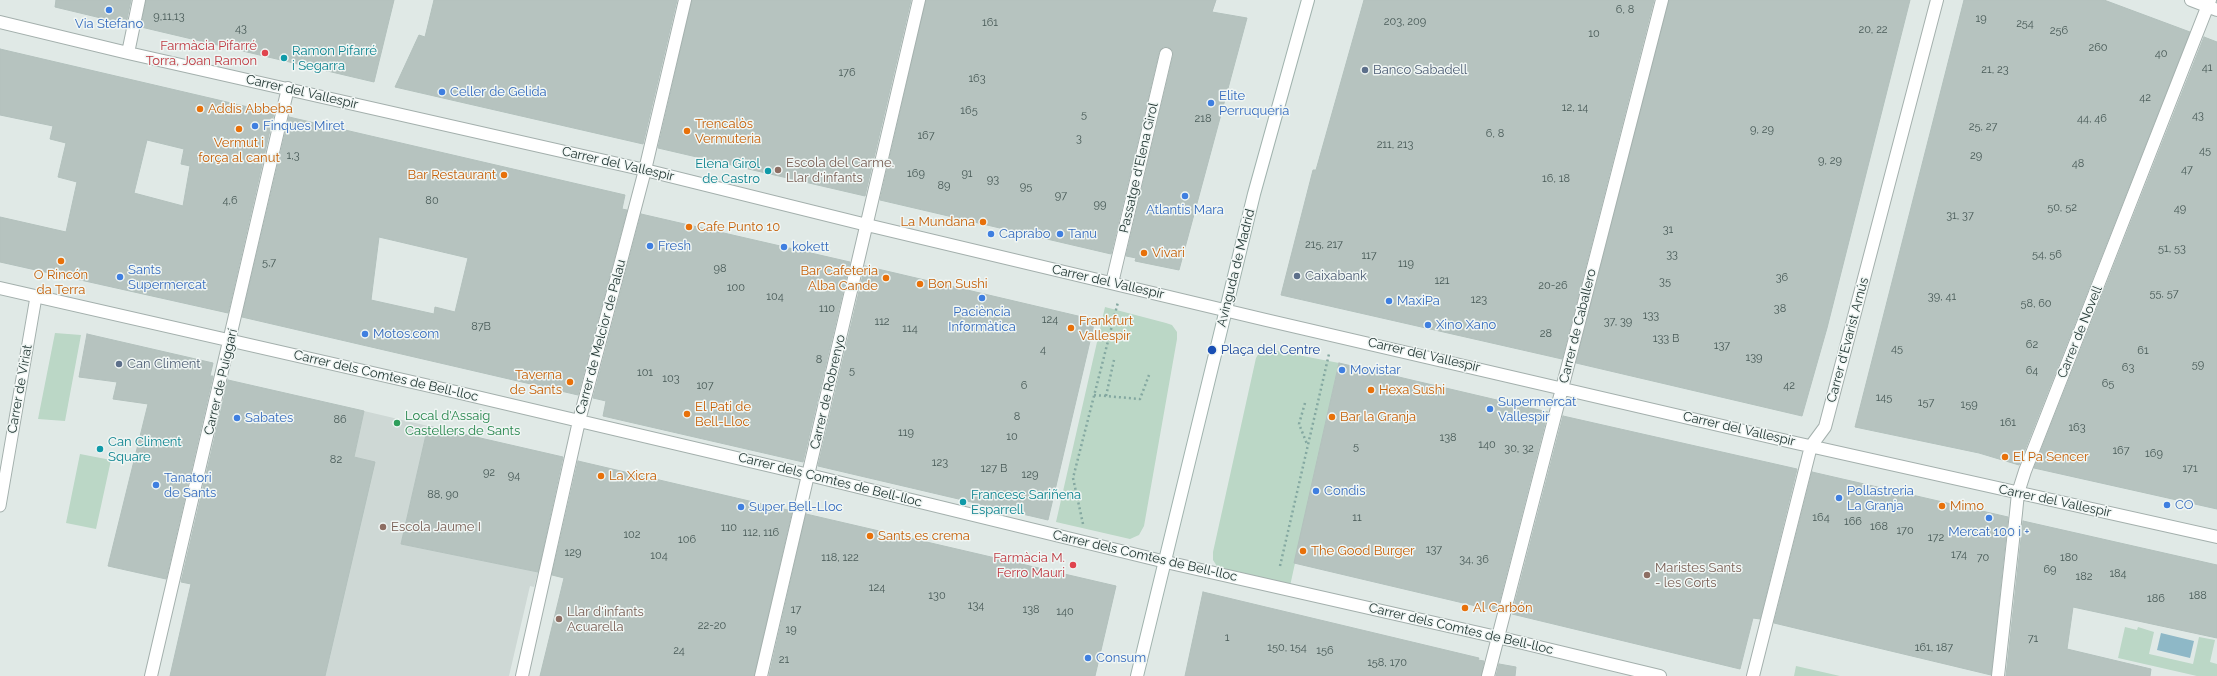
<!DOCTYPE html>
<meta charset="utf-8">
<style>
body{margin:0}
canvas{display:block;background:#e0e9e6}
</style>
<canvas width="2217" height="676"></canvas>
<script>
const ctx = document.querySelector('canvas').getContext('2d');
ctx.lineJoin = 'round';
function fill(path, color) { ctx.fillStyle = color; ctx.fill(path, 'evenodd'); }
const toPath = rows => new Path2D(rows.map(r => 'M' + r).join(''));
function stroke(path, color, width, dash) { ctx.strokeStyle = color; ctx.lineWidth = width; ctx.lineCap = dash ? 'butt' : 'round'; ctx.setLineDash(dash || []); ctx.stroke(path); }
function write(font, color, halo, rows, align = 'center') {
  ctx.font = font + ' Raleway,sans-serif'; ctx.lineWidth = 3; ctx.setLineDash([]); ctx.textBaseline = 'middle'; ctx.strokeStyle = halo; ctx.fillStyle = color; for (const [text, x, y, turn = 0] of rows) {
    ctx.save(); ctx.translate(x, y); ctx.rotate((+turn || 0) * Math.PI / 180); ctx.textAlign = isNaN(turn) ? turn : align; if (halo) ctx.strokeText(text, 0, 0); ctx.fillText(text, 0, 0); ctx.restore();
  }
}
fill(toPath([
 [364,411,428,426,401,544,538,572,534,587,530,586,509,676,325,676,374,462,354,457]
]), '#ced8d5');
fill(toPath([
 [1105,307,1166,323,1172,325,1177,332,1177,339,1144,526,1139,535,1130,539,1056,522],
 [55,333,81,335,65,421,38,419],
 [1267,349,1339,363,1290,586,1218,568,1213,560,1213,552,1256,358,1259,353],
 [80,454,111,460,96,529,66,523],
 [2125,627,2137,630,2138,627,2154,632,2149,654,2193,664,2199,637,2215,640,2210,662,2217,664,2217,676,2197,676,2118,658],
 [1796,666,1840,676,1794,676]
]), '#bbd7c6');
fill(toPath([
 [2161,633,2194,641,2190,658,2157,650]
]), '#8eb8c7');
const building = toPath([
 [56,0,131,0,126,24,55,7,56,0],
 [146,0,394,0,374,82,141,27,146,0],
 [434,0,677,0,643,144,395,87,419,35,425,37,434,0],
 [692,0,911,0,865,196,658,148,692,0],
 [926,0,1216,0,1212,12,1247,18,1179,270,1135,261,1136,258,1126,256,1173,56,1173,51,1168,47,1163,47,1159,52,1111,254,880,200,926,0],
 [1364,0,1654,0,1562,359,1281,295,1313,170,1316,170,1364,0],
 [1669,0,1910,0,1827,328,1802,416,1576,363,1669,0],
 [1964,0,2104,0,2190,32,2019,465,1979,453,1855,427,1964,0],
 [2204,37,2217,42,2217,509,2034,468,2204,37],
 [0,49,274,113,228,313,0,262,0,217,66,232,77,182,58,177,66,143,50,139,53,126,0,115,0,49],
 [147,140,184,149,181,164,190,166,183,206,134,193,147,140],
 [289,117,625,195,622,209,627,210,578,395,242,317,289,117],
 [379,237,468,258,455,312,435,307,434,314,371,300,379,237],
 [641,214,850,262,803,462,603,416,606,401,593,398,641,214],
 [865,266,1095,320,1048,520,818,466,865,266],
 [87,334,213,363,210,376,213,376,166,579,108,566,148,404,113,399,117,382,79,377,87,334],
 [1339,363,1548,412,1497,611,1294,563,1339,363],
 [228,380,364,411,354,457,375,462,325,676,170,676,191,584,181,582,228,380],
 [1563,416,1797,469,1760,619,1753,618,1740,669,1512,614,1563,416],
 [428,426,563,457,538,572,401,544,428,426],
 [578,461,792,511,754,676,540,676,564,578,552,575,578,461],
 [1812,472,2008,517,1991,675,1774,623,1812,472],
 [806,514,1116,586,1095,676,769,676,806,514],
 [2023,521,2217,565,2217,638,2073,607,2067,649,2151,669,2150,676,2006,676,2023,521],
 [1203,592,1479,658,1478,660,1484,661,1481,676,1185,676,1203,592],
 [1499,664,1516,667,1515,676,1496,676,1499,664]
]);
fill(building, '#b6c3bf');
stroke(building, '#b3c1bd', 1);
const lane = toPath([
 [0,506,36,297]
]);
const street = toPath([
 [2191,0,2217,10],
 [0,22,128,53,645,170,867,225,1266,320,1796,443,2217,537],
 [128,53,139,0],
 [1112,283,1166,54],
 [0,288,456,392,809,475,1166,562,1510,640,1660,676],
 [151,676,288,88],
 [522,676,579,421,645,170,685,0],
 [761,676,919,0],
 [1488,676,1662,0],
 [1753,676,1811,446,1825,427,1937,0],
 [1998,676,2016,513,2018,493,2025,471,2210,0]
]);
const secondary = toPath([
 [1137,676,1254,194,1308,0]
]);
stroke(lane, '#a4b0ad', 13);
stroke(street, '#a4b0ad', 14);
stroke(secondary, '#a1b3ae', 14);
stroke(toPath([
 [1094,395,1140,399,1149,375],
 [1106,396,1114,360],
 [1305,403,1299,424,1307,444],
 [1083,524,1073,478,1118,302],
 [1280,566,1329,354]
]), '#84a8a1', 2.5, [2, 3]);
stroke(lane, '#fff', 11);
stroke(street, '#fff', 12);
stroke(secondary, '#fff', 12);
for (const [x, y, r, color] of [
 [109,10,4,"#3f7fe0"],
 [265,53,4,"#e0444e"],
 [284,58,4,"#0f9aa8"],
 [1365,70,4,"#5c6f8a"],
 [442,92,4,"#3f7fe0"],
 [1211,103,4,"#3f7fe0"],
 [200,109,4,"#e8710a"],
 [255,126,4,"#3f7fe0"],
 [239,129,4,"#e8710a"],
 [687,131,4,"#e8710a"],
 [778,170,4,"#8d6e63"],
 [768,171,4,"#0f9aa8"],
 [504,175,4,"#e8710a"],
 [1185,196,4,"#3f7fe0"],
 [983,222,4,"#e8710a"],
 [689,227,4,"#e8710a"],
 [991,234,4,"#3f7fe0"],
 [1060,234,4,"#3f7fe0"],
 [650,246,4,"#3f7fe0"],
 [784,247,4,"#3f7fe0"],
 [1144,253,4,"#e8710a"],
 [61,261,4,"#e8710a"],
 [1297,276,4,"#5c6f8a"],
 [120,277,4,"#3f7fe0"],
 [886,278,4,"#e8710a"],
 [920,284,4,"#e8710a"],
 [982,298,4,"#3f7fe0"],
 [1389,301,4,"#3f7fe0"],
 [1428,325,4,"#3f7fe0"],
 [1071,328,4,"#e8710a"],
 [365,334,4,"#3f7fe0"],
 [1212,350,5,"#1a4fb4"],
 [119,364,4,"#5c6f8a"],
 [1342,370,4,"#3f7fe0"],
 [570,382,4,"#e8710a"],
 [1371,390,4,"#e8710a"],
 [1490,409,4,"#3f7fe0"],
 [687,414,4,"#e8710a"],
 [1332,417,4,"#e8710a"],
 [237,418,4,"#3f7fe0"],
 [397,423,4,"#2e9e5b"],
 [100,449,4,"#0f9aa8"],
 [2005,457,4,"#e8710a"],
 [601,476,4,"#e8710a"],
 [156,485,4,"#3f7fe0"],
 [1316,491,4,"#3f7fe0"],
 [1839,498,4,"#3f7fe0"],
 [963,502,4,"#0f9aa8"],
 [2167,505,4,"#3f7fe0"],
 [1942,506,4,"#e8710a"],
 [741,507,4,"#3f7fe0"],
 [1989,518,4,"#3f7fe0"],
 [383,527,4,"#8d6e63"],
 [870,536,4,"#e8710a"],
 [1303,551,4,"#e8710a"],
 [1073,565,4,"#e0444e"],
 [1647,575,4,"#8d6e63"],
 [1465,608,4,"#e8710a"],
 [559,619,4,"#8d6e63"],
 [1088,658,4,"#3f7fe0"]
]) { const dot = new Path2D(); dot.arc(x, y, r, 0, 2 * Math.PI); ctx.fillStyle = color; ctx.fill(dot); stroke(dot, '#f0f6f4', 1.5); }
write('11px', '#485a57', null, [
 ["6, 8",1625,10],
 ["9,11,13",169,17],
 ["19",1981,19],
 ["203, 209",1405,22],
 ["161",990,23],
 ["254",2025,24],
 ["43",241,29],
 ["20, 22",1873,30],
 ["256",2059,31],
 ["10",1594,34],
 ["260",2098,48],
 ["40",2161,54],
 ["41",2207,68],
 ["21, 23",1995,70],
 ["176",847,73],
 ["163",977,79],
 ["42",2145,98],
 ["12, 14",1575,108],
 ["165",969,111],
 ["5",1084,115],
 ["43",2198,116],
 ["218",1203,119],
 ["44, 46",2092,119],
 ["25, 27",1983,127],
 ["9, 29",1762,130],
 ["6, 8",1495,134],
 ["167",926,136],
 ["3",1079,139],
 ["211, 213",1395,145],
 ["45",2205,151],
 ["1,3",293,156],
 ["29",1976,156],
 ["9, 29",1830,161],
 ["48",2078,164],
 ["47",2187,170],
 ["169",916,174],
 ["91",967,174],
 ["16, 18",1556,179],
 ["93",993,180],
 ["89",944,186],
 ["95",1026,187],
 ["97",1061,196],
 ["4,6",230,201],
 ["80",432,201],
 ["99",1100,205],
 ["50, 52",2062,208],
 ["49",2180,209],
 ["31, 37",1960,216],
 ["31",1668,230],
 ["215, 217",1324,245],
 ["51, 53",2172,249],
 ["33",1672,255],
 ["54, 56",2047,255],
 ["117",1369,256],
 ["5,7",269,263],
 ["119",1406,264],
 ["98",720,269],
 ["36",1782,278],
 ["121",1442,281],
 ["35",1665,282],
 ["20-26",1553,286],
 ["100",736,288],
 ["55, 57",2164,294],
 ["104",775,297],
 ["39, 41",1942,297],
 ["123",1479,300],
 ["58, 60",2036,304],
 ["110",827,309],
 ["38",1780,309],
 ["133",1651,316],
 ["124",1050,320],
 ["112",882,322],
 ["37, 39",1618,322],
 ["87B",481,327],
 ["114",910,329],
 ["28",1546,334],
 ["133 B",1666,339],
 ["62",2032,345],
 ["137",1722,346],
 ["45",1897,349],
 ["4",1043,350],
 ["61",2143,351],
 ["139",1754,358],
 ["8",819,360],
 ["59",2198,365],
 ["63",2128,368],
 ["5",852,371],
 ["64",2032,371],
 ["101",645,373],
 ["103",671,379],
 ["65",2108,384],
 ["107",705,386],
 ["6",1024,386],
 ["42",1789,386],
 ["145",1884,398],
 ["157",1926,403],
 ["159",1969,405],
 ["8",1017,417],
 ["86",340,420],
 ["161",2008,423],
 ["163",2077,428],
 ["119",906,433],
 ["10",1012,437],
 ["138",1448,438],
 ["140",1487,445],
 ["5",1356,447],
 ["30, 32",1519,449],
 ["167",2121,451],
 ["169",2154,454],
 ["82",336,460],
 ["123",940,463],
 ["127 B",994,469],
 ["171",2190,469],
 ["92",489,473],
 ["129",1030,475],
 ["94",514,476],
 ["88, 90",443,495],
 ["11",1357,518],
 ["164",1821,518],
 ["166",1853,522],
 ["168",1879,527],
 ["110",729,528],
 ["170",1905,531],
 ["112, 116",761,533],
 ["102",632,535],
 ["172",1936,538],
 ["106",687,540],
 ["137",1434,550],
 ["129",573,553],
 ["174",1959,555],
 ["104",659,556],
 ["118, 122",840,558],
 ["70",1983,558],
 ["180",2069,558],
 ["34, 36",1474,560],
 ["69",2050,570],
 ["184",2118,574],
 ["182",2084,577],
 ["124",877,588],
 ["130",937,596],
 ["188",2198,596],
 ["186",2156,599],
 ["134",976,606],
 ["17",796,610],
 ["138",1031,610],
 ["140",1065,612],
 ["22-20",712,626],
 ["19",791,630],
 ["1",1227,638],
 ["71",2033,639],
 ["150, 154",1287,648],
 ["161, 187",1934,648],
 ["24",679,651],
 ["156",1325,651],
 ["21",784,660],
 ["158, 170",1387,663]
]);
write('13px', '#366cbe', '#f0f6f4', [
 ["Via Stefano",109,24,"center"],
 ["Celler de Gelida",450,92],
 ["Elite",1219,96],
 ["Perruqueria",1219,111],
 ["Finques Miret",263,126],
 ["Atlantis Mara",1185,210,"center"],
 ["Caprabo",999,234],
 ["Tanu",1068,234],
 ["Fresh",658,246],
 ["kokett",792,247],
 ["Sants",128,270],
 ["Supermercat",128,285],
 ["MaxiPa",1397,301],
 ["Paciència",982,312,"center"],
 ["Informàtica",982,327,"center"],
 ["Xino Xano",1436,325],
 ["Motos.com",373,334],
 ["Movistar",1350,370],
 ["Supermercat",1498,402],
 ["Vallespir",1498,417],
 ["Sabates",245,418],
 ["Tanatori",164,478],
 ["de Sants",164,493],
 ["Condis",1324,491],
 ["Pollastreria",1847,491],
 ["La Granja",1847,506],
 ["CO",2175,505],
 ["Super Bell-Lloc",749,507],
 ["Mercat 100 i +",1989,532,"center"],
 ["Consum",1096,658]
], 'left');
write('13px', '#be3a42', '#f0f6f4', [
 ["Farmàcia Pifarré",257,46],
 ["Torra, Joan Ramon",257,61],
 ["Farmàcia M.",1065,558],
 ["Ferro Mauri",1065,573]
], 'right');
write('13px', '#0d838f', '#f0f6f4', [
 ["Ramon Pifarré",292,51],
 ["i Segarra",292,66],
 ["Elena Girol",760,164,"right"],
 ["de Castro",760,179,"right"],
 ["Can Climent",108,442],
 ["Square",108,457],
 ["Francesc Sariñena",971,495],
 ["Esparrell",971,510]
], 'left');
write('13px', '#4e5e75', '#f0f6f4', [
 ["Banco Sabadell",1373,70],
 ["Caixabank",1305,276],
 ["Can Climent",127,364]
], 'left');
write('13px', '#233734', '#f0f6f4', [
 ["Carrer del Vallespir",302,92,13],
 ["Carrer del Vallespir",618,164,13],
 ["Passatge d'Elena Girol",1139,168,-77],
 ["Avinguda de Madrid",1236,268,-76],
 ["Carrer del Vallespir",1108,282,13],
 ["Carrer de Caballero",1578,326,-76],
 ["Carrer de Novell",2080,332,-68],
 ["Carrer de Melcior de Palau",601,337,-75],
 ["Carrer d'Evarist Arnús",1848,340,-75],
 ["Carrer del Vallespir",1424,355,13],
 ["Carrer dels Comtes de Bell-lloc",386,376,13],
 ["Carrer de Puiggarí",221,382,-77],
 ["Carrer de Viriat",20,389,-80],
 ["Carrer de Robrenyo",828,392,-77],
 ["Carrer del Vallespir",1739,429,13],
 ["Carrer dels Comtes de Bell-lloc",830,480,14],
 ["Carrer del Vallespir",2055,501,12],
 ["Carrer dels Comtes de Bell-lloc",1145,556,13],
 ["Carrer dels Comtes de Bell-lloc",1461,629,13]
]);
write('13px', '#c56008', '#f0f6f4', [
 ["Addis Abbeba",208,109],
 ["Trencalòs",695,124],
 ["Vermuteria",695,139],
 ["Vermut i",239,143,"center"],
 ["força al canut",239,158,"center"],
 ["Bar Restaurant",496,175,"right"],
 ["La Mundana",975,222,"right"],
 ["Cafe Punto 10",697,227],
 ["Vivari",1152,253],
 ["Bar Cafeteria",878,271,"right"],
 ["Alba Cande",878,286,"right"],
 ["O Rincón",61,275,"center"],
 ["da Terra",61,290,"center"],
 ["Bon Sushi",928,284],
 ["Frankfurt",1079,321],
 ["Vallespir",1079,336],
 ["Taverna",562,375,"right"],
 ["de Sants",562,390,"right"],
 ["Hexa Sushi",1379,390],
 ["El Pati de",695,407],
 ["Bell-Lloc",695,422],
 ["Bar la Granja",1340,417],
 ["El Pa Sencer",2013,457],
 ["La Xicra",609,476],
 ["Mimo",1950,506],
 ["Sants es crema",878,536],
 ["The Good Burger",1311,551],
 ["Al Carbón",1473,608]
], 'left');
write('13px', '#785e54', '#f0f6f4', [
 ["Escola del Carme.",786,163],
 ["Llar d'infants",786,178],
 ["Escola Jaume I",391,527],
 ["Maristes Sants",1655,568],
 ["- les Corts",1655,583],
 ["Llar d'infants",567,612],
 ["Acuarella",567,627]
], 'left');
write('13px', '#164399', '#f0f6f4', [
 ["Plaça del Centre",1221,350]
], 'left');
write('13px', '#27864d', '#f0f6f4', [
 ["Local d'Assaig",405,416],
 ["Castellers de Sants",405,431]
], 'left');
</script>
